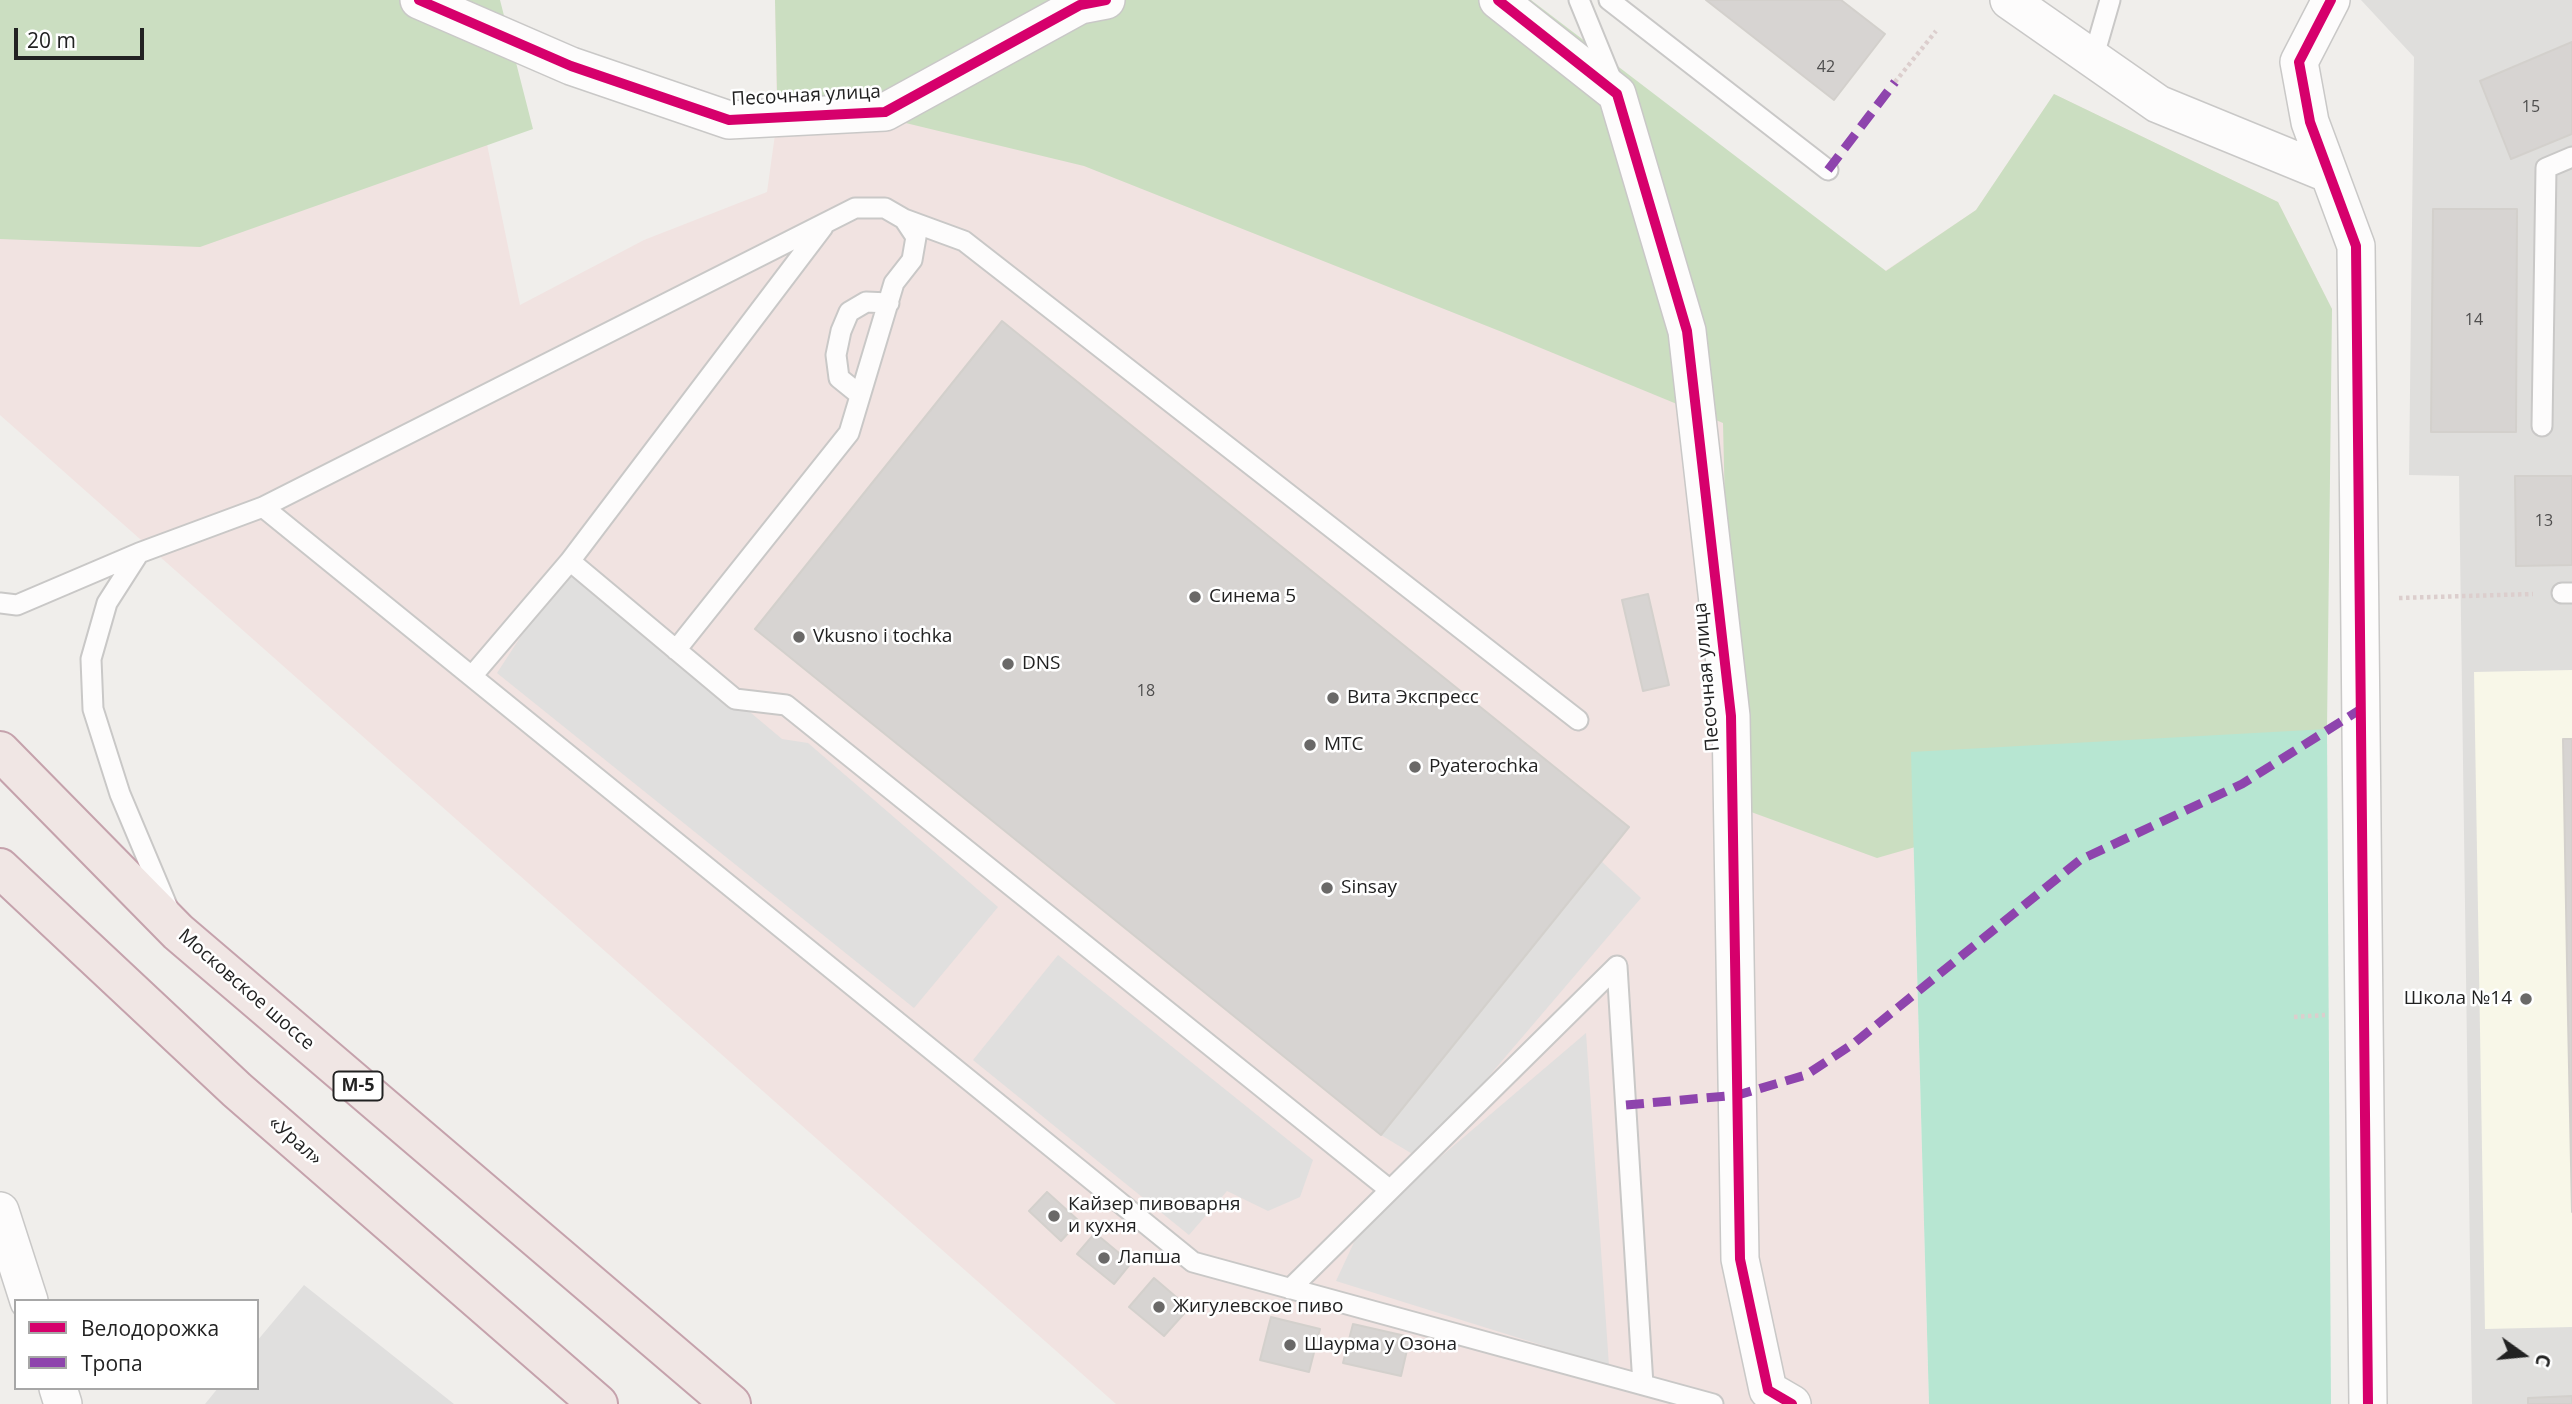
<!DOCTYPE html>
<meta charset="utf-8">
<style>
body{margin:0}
#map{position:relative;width:2572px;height:1404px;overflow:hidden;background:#f0eeeb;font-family:"Open Sans",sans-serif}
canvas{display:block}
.legend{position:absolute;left:14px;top:1299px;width:245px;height:91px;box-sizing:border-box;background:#fff;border:2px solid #a7a7a7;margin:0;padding:9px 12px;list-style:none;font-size:21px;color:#222}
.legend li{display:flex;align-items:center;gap:14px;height:35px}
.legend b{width:35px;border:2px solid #a7a7a7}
.north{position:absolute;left:2488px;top:1320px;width:70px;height:70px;-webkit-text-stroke:5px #fff;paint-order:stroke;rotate:105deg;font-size:19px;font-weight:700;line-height:28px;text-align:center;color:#222}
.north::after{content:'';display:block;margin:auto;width:24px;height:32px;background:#222;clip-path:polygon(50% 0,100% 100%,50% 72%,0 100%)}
.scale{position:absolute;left:14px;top:28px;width:130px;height:32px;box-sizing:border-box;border:4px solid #222;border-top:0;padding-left:9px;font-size:21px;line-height:24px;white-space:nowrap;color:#222;-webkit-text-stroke:5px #fff;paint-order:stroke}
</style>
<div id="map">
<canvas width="2572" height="1404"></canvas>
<ul class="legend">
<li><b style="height:9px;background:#d6006c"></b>Велодорожка</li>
<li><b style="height:9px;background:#8e44ad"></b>Тропа</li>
</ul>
<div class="north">С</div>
<div class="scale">20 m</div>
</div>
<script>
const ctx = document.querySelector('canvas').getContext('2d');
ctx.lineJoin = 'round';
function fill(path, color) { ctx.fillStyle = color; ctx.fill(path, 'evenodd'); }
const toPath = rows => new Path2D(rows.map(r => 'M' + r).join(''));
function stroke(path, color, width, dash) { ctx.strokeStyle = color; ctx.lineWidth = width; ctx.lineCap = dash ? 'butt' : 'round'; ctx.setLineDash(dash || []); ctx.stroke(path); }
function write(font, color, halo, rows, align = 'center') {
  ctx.font = font + ' "Open Sans",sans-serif'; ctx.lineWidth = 5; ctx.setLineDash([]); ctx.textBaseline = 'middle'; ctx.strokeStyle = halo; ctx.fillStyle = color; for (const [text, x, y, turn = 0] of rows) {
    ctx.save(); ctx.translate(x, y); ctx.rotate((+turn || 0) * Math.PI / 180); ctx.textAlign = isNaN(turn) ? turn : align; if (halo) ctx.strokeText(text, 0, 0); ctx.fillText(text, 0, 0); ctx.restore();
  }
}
fill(toPath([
 [2361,0,2572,0,2572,1404,2472,1404,2459,476,2409,475,2414,57]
]), '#dfdedc');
fill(toPath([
 [775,0,1735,160,1885,271,1976,210,2054,94,2278,202,2332,309,1911,752,1929,1404,1116,1404,0,415,0,207,472,71,520,305,644,240,767,192,777,120]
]), '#f1e3e1');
fill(toPath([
 [2572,670,2572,1327,2485,1329,2474,672]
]), '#f8f7e8');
fill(toPath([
 [0,0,500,0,533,129,200,247,0,239],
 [775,0,1531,0,1886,271,1976,210,2054,94,2278,202,2332,309,2327,729,1877,858,1732,805,1723,423,1502,332,1084,166,777,92]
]), '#cbdec1');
fill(toPath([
 [2327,729,2331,1404,1929,1404,1911,752]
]), '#b7e6d2');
fill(toPath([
 [570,561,782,739,808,743,998,907,914,1008,497,673],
 [1601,861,1641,898,1419,1158,1381,1135],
 [1058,955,1313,1160,1300,1197,1268,1211,1227,1191,1189,1235,973,1060],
 [1586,1033,1609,1366,1336,1281,1363,1223],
 [304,1285,454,1404,205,1404,218,1388,257,1388,257,1341]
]), '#e0dfde');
const building = toPath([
 [1706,0,1841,0,1885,34,1834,100,1706,0],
 [2572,42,2572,134,2511,159,2480,81,2572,42],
 [2433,209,2517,209,2516,432,2431,432,2433,209],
 [1002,321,1629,827,1381,1135,755,629,1002,321],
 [2515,476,2572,476,2572,565,2516,566,2515,476],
 [1648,594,1669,685,1643,691,1622,600,1648,594],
 [2563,739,2572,739,2572,1212,2568,1018,2563,739],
 [1047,1192,1079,1221,1061,1241,1029,1211,1047,1192],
 [1095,1233,1131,1263,1114,1284,1077,1254,1095,1233],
 [1154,1278,1189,1308,1164,1336,1129,1307,1154,1278],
 [1271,1317,1320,1329,1309,1372,1260,1360,1271,1317],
 [1353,1324,1410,1337,1401,1376,1343,1363,1353,1324],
 [2572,1396,2572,1404,2528,1404,2528,1398,2572,1396]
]);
fill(building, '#d7d4d2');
stroke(building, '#d3d0cc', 2);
const service = toPath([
 [1579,0,1613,83],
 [1609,0,1828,170],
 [2093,59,2110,0],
 [904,219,964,241,1578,720],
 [860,395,839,378,836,355,841,331,849,312,866,302,889,303],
 [2542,426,2546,168,2572,157],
 [263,507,1193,1262,1713,1404],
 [139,553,107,603,91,659,93,709,120,794,168,908],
 [570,561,823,227],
 [2562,593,2572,593],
 [0,603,17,605,139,553,263,507,855,208,885,208,904,219,916,237,912,260,894,283,849,433,676,650],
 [472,676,570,561,735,699,786,705,1390,1190],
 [1290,1289,1617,966,1643,1385]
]);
const minor = toPath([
 [419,0,571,66,729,120,885,112,1080,5,1106,0],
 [1498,0,1617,94,1687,331,1731,716,1740,1259,1768,1390,1792,1404],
 [2009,0,2158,104,2329,174],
 [2331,0,2299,62,2310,122,2356,246,2368,1404],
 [0,1211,29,1301],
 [58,1388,63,1404]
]);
const trunk = toPath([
 [0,751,178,932,731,1404],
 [0,868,237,1090,598,1404]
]);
stroke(service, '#c9c8c7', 23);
stroke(minor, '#c9c8c7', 40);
stroke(trunk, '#c5a2ac', 42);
stroke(toPath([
 [1895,82,1936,31],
 [2399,598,2533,594],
 [2294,1017,2325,1015]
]), '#dccecd', 4.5, [3.5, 3.5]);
stroke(service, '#fdfcfc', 19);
stroke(minor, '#fdfcfc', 37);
stroke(trunk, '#f0e6e4', 38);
stroke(toPath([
 [1828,170,1895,82],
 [1626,1105,1738,1095,1806,1075,1853,1044,2080,860,2242,784,2361,709]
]), '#8e44ad', 9, [18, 9]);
stroke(toPath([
 [419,0,571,66,729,120,885,112,1080,5,1106,0],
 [1498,0,1617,94,1687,331,1731,716,1740,1259,1768,1390,1792,1404],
 [2331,0,2299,62,2310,122,2356,246,2368,1404]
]), '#d6006c', 10);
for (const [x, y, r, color] of [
 [1195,597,7,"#6a6968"],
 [799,637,7,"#6a6968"],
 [1008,664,7,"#6a6968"],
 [1333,698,7,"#6a6968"],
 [1310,745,7,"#6a6968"],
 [1415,767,7,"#6a6968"],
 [1327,888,7,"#6a6968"],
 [2526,999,7,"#6a6968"],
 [1054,1216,7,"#6a6968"],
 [1104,1258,7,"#6a6968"],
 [1159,1307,7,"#6a6968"],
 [1290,1345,7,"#6a6968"]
]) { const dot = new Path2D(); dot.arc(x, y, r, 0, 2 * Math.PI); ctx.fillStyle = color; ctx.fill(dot); stroke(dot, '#fff', 2.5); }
write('16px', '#4f4e4e', null, [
 ["42",1826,67],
 ["15",2531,107],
 ["14",2474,320],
 ["13",2544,521],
 ["18",1146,691]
]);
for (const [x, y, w] of [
 [358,1086,49]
]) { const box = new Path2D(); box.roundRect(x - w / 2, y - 14.5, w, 29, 5); ctx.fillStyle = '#fff'; ctx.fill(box); stroke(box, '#222', 2); }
write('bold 18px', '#222', null, [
 ["М-5",358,1086]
]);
write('19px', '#222', '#fff', [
 ["Песочная улица",806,96,-3],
 ["Песочная улица",1707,677,-95],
 ["Московское шоссе",246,990,41],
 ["«Урал»",295,1141,41]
]);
write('19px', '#222', '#fff', [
 ["Синема 5",1209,597],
 ["Vkusno i tochka",813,637],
 ["DNS",1022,664],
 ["Вита Экспресс",1347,698],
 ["МТС",1324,745],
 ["Pyaterochka",1429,767],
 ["Sinsay",1341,888],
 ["Школа №14",2512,999,"right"],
 ["Кайзер пивоварня",1068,1205],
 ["и кухня",1068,1227],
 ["Лапша",1118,1258],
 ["Жигулевское пиво",1173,1307],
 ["Шаурма у Озона",1304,1345]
], 'left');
</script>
